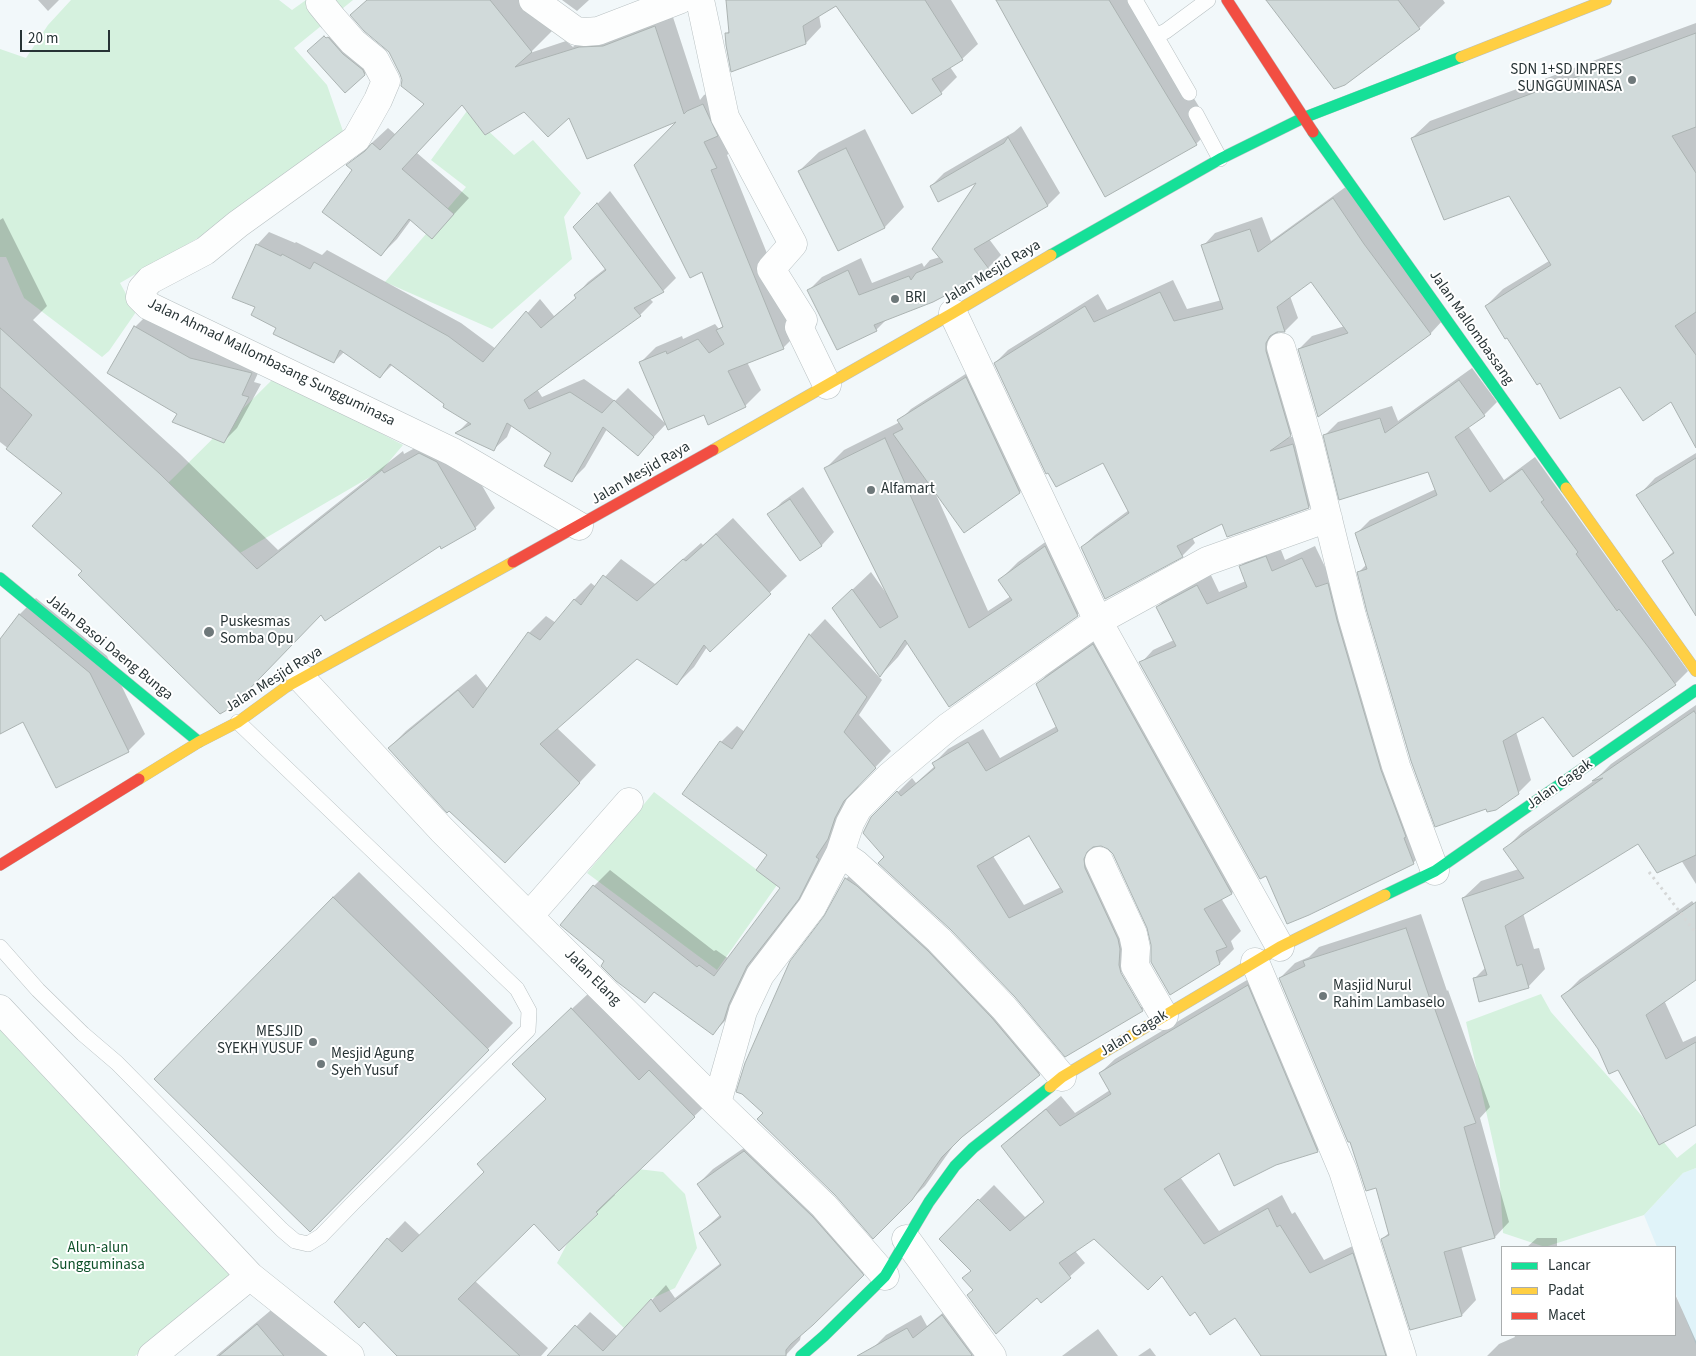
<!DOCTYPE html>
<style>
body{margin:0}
#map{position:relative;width:1696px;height:1356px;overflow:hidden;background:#f2f8fa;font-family:"Source Sans 3",sans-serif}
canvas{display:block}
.legend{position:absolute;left:1501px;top:1246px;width:175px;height:90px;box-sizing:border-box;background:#fff;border:1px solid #a9adae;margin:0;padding:6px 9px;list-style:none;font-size:15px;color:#273335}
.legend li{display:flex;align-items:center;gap:10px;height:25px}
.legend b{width:25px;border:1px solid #a9adae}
.scale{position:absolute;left:20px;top:30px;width:90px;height:22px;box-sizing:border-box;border:2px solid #273335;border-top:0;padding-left:6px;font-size:15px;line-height:18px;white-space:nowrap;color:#273335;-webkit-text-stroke:4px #fff;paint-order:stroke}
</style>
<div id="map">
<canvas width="1696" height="1356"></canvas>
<ul class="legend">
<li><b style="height:6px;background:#16e098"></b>Lancar</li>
<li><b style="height:6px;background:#ffcf43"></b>Padat</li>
<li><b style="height:6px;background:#f24e42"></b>Macet</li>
</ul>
<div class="scale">20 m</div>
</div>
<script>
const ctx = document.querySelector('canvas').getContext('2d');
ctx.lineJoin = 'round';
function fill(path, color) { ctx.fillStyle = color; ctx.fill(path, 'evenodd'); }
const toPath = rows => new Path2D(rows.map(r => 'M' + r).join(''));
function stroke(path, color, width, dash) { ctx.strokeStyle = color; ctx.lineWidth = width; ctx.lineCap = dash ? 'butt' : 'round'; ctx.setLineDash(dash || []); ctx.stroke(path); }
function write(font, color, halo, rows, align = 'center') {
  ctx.font = font + ' "Source Sans 3",sans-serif'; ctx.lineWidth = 4; ctx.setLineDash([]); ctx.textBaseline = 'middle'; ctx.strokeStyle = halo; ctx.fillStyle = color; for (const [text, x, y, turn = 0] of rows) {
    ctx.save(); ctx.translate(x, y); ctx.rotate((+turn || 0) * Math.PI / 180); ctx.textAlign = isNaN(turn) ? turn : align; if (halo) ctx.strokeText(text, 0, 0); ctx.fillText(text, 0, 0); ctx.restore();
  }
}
fill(toPath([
 [1696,1168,1696,1345,1675,1292,1675,1247,1657,1247,1644,1215,1683,1173]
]), '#e0f3f9');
fill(toPath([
 [71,0,279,0,292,10,306,0,353,0,294,48,327,85,344,134,231,219,120,283,136,312,109,351,102,357,24,298,6,257,0,257,0,49,26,58,48,25],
 [467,111,514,155,533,140,581,193,564,217,572,259,492,329,385,282,466,187,431,160],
 [275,377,403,445,382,470,240,553,168,483],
 [654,792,777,885,717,970,587,873],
 [1541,994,1551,1012,1620,1090,1677,1158,1696,1143,1696,1168,1683,1173,1644,1215,1545,1247,1503,1233,1499,1169,1466,1022],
 [0,997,243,1273,135,1356,0,1356],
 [588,1163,663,1172,685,1194,697,1248,675,1288,651,1299,624,1328,557,1263,593,1194]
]), '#d5f1de');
fill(toPath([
 [38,0,59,0,48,11],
 [367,0,521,0,553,30,530,53,566,41,573,47,585,35,671,11,700,100,704,95,719,89,732,151,727,155,799,332,783,348,747,362,761,390,745,406,704,414,640,363,656,347,682,336,683,339,715,324,719,329,724,325,682,118,570,116,463,104,417,153,469,198,432,238,411,220,397,239,381,255,354,170,348,165,388,128,396,135,426,103,403,80],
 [562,0,589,0,577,11],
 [727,0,951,0,978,44,962,59,950,67,957,77,941,93,912,113,836,5,819,15,821,27,806,43,726,34,730,30],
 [1003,0,1134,0,1212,128,1196,144],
 [1377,0,1443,0,1445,3,1419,28],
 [1696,23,1696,445,1671,400,1620,385,1540,381,1486,306,1503,289,1549,261,1510,194,1412,138,1430,121],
 [341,25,378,61,365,74,324,41],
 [1021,126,1060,193,1048,205,989,239,1001,255,988,268,960,285,955,289,932,301,888,318,876,330,809,290,822,277,861,258,872,283,922,263,924,267,930,260,940,257,980,180,931,186,944,173,1014,132],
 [865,129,904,207,885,227,838,249,799,171,819,152],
 [1347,186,1443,320,1431,333,1319,415,1299,349,1312,336,1345,326,1311,281,1290,296,1298,318,1285,331,1278,331,1278,337,1303,422,1288,438,1306,432,1322,494,1309,507,1222,522,1192,537,1195,543,1182,556,1082,547,1095,535,1129,510,1104,461,995,363,1008,350,1098,294,1107,310,1173,280,1187,309,1222,300,1203,246,1215,233,1262,217,1271,241],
 [610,191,676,278,663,291,649,298,653,302,640,315,537,389,542,397,584,379,615,401,628,388,666,424,650,441,607,429,585,467,572,480,553,453,512,425,507,437,494,449,457,433,469,421,392,365,380,377,344,352,334,362,278,327,256,307,257,245,269,232,295,243,296,242,322,255,327,250,461,323,496,349,540,299,554,316,577,297,576,295,588,282,606,268,575,227],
 [3,218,47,306,33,320,180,454,278,550,403,451,404,454,440,434,457,442,495,508,475,528,440,545,326,612,84,571,64,492,0,442,0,220],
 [148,314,264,360,254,382,261,384,237,428,224,441,135,327],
 [978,366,1032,480,1020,492,965,531,934,490,988,611,1011,596,1000,580,1018,562,1063,529,1096,597,1077,615,949,705,908,643,898,657,881,675,852,590,871,572,886,593,887,592,826,468,844,450,900,422,899,421,911,409],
 [1472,368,1497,402,1484,415,1468,426,1504,480,1535,457,1688,671,1675,684,1543,715,1516,732,1531,780,1518,793,1359,572,1367,564,1357,533,1370,520,1436,489,1429,471,1325,435,1338,422,1392,406,1398,421],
 [1696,453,1696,605,1663,561,1674,551,1638,496,1655,478],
 [803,487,834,532,822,545,800,560,769,515,782,502],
 [733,518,787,576,710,650,707,647,694,667,677,684,637,657,557,728,596,765,522,844,389,748,406,731,476,674,488,689,529,633,546,616,556,623,574,600,591,583,596,587,621,559,655,584,701,543,703,545],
 [1279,545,1285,560,1315,546,1329,575,1426,850,1413,863,1267,874,1141,663,1153,650,1174,640,1157,607,1170,594,1210,573,1219,592,1246,581,1240,567,1253,554],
 [36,598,107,656,145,734,128,751,56,786,24,720,0,727,0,641,20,614],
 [825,619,882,680,859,715,891,751,860,783,815,881,729,1017,713,1033,655,991,645,1002,606,960,562,924,594,886,610,870,714,951,716,950,729,959,782,888,769,855,684,794,721,742,737,726,745,732,810,635],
 [1107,631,1246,879,1232,893,1221,898,1241,931,1231,941,1234,949,1220,963,1153,945,1148,927,1114,854,1109,848,1097,845,1098,853,1156,995,1142,1010,1016,996,886,857,872,818,912,778,916,783,935,766,934,763,948,749,983,729,1000,758,1057,726,1037,684,1052,670],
 [1029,835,1061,887,1024,905,993,856],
 [1119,968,1142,1007,1139,1007,1117,969],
 [1696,705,1696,884,1681,860,1638,842,1523,913,1534,949,1539,948,1545,969,1528,987,1474,979,1486,967,1463,898,1481,881,1519,869,1505,849,1522,832,1595,780,1611,764],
 [859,866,1052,1061,1039,1074,956,1142,925,1186,873,1237,764,1113,826,917,846,879],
 [359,872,513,1023,336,1205,333,897],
 [1692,901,1696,906,1696,978,1664,1000,1683,1042,1696,1036,1696,1124,1618,1069,1599,1048,1563,996,1580,979],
 [1421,914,1447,991,1448,990,1490,1107,1480,1118,1509,1222,1495,1237,1461,1246,1476,1300,1462,1315,1382,1239,1390,1232,1377,1186,1351,1140,1280,978,1295,963,1309,957,1319,947],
 [1262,971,1332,1137,1317,1151,1219,1151,1180,1177,1219,1231,1282,1195,1292,1214,1295,1212,1324,1260,1367,1239,1410,1356,1266,1356,1236,1316,1195,1311,1162,1275,1094,1237,1075,1251,1085,1263,1042,1301,1037,1296,974,1290,972,1270,940,1239,994,1185,1025,1217,1045,1201,1002,1146,1017,1132,1061,1096,1075,1113,1110,1090,1100,1073,1115,1059],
 [590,992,712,1099,614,1194,615,1195,559,1249,534,1223,475,1281,548,1348,541,1356,399,1356,388,1239,405,1221,421,1236,485,1171,547,1099,532,1046],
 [760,1137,877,1260,801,1335,800,1340,785,1356,549,1356,590,1312,618,1337,666,1285,675,1298,721,1263,700,1233,720,1215,698,1184,713,1169],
 [1537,1238,1557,1238,1557,1247,1527,1247],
 [1675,1294,1696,1341,1696,1356,1487,1356,1499,1344,1515,1337,1514,1335,1675,1335],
 [282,1301,329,1356,216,1356],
 [956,1302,998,1356,876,1356,872,1349,886,1335,921,1315,927,1326],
 [1098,1329,1118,1356,1062,1356],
 [1150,1348,1156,1356,1138,1356]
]), '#0003');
const building = toPath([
 [367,0,490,0,532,52,515,67,579,47,603,46,655,26,684,114,687,111,703,104,718,136,704,142,717,168,711,170,784,349,728,371,746,407,708,425,704,415,668,430,639,362,666,351,667,354,698,339,709,353,724,344,716,330,723,327,702,272,690,278,634,165,676,122,587,159,569,118,548,137,524,112,485,135,462,105,402,169,454,214,432,239,409,219,381,256,322,212,352,170,346,165,365,151,372,143,380,150,424,104,401,86,402,80,400,74,389,52,364,31,350,15,367,0],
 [726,0,925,0,963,60,932,79,942,94,912,114,836,6,803,26,806,44,731,72,726,45,725,33,729,33,726,0],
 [996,0,1109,0,1197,145,1105,197,996,0],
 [1266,0,1398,0,1420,29,1345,85,1334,89,1266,0],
 [1696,33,1696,127,1672,136,1696,173,1696,312,1675,326,1696,355,1696,448,1671,402,1643,421,1620,387,1560,419,1540,383,1537,385,1507,338,1505,339,1485,306,1551,265,1509,196,1444,220,1411,138,1696,33],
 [324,36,326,38,328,37,343,54,363,70,365,75,345,93,307,51,324,36],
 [1008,137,1048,206,974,249,989,269,955,289,956,290,933,302,874,325,877,331,837,350,807,290,848,270,859,295,909,276,911,280,916,273,943,262,932,249,976,183,938,202,930,186,1004,143,1008,137],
 [846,148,885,228,838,251,798,171,846,148],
 [1333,198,1364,244,1431,334,1318,417,1298,349,1348,333,1311,282,1277,307,1285,332,1277,332,1270,336,1266,343,1266,351,1291,436,1270,451,1293,444,1309,508,1227,537,1222,524,1177,546,1183,557,1105,599,1081,547,1129,513,1103,463,1056,487,1048,473,1046,474,994,363,1085,306,1094,322,1160,292,1174,321,1223,309,1201,245,1250,229,1258,252,1333,198],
 [597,203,664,292,634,308,641,316,524,400,529,409,570,392,602,413,614,400,654,437,638,456,603,427,572,482,544,466,551,453,507,423,494,451,455,433,471,424,443,407,444,404,390,364,380,378,340,350,334,363,273,334,276,328,251,315,255,307,232,298,256,244,281,256,282,254,310,269,314,262,448,336,483,362,526,311,541,328,576,298,574,295,606,270,573,227,597,203],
 [134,326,190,358,252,373,242,395,249,397,224,443,172,422,177,414,107,373,134,326],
 [0,328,160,474,257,569,382,470,384,473,419,453,437,462,476,529,441,549,440,546,325,621,321,615,232,707,220,714,78,575,82,571,32,526,62,493,6,449,32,415,0,387,0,328],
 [966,377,1020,493,964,533,893,434,903,429,897,420,966,377],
 [1459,380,1485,416,1455,437,1490,492,1522,469,1544,500,1541,502,1578,552,1576,554,1617,611,1619,609,1649,648,1676,685,1573,757,1543,717,1503,741,1519,794,1496,810,1487,812,1486,809,1435,827,1411,761,1367,612,1357,572,1367,569,1355,533,1437,495,1428,472,1339,500,1323,435,1380,418,1385,433,1459,380],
 [885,438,969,628,1012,600,998,580,1045,546,1078,616,949,707,905,640,880,677,832,608,852,589,880,628,898,617,824,468,885,438],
 [1696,458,1696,616,1662,561,1674,553,1636,495,1696,458],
 [790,499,822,546,800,561,767,514,790,499],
 [716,534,771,594,710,652,704,645,677,685,637,659,540,744,580,783,505,863,449,811,447,813,388,748,458,690,473,708,528,632,540,640,574,599,581,605,603,575,637,601,683,559,686,561,716,534],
 [1266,556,1272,571,1302,558,1316,587,1328,583,1337,620,1381,770,1406,837,1404,838,1414,864,1309,915,1287,924,1266,876,1260,879,1139,662,1176,646,1156,607,1197,585,1207,604,1247,587,1239,566,1266,556],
 [19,614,90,673,129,752,56,788,23,722,0,734,0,639,19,614],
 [809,634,867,697,844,732,876,768,844,801,835,818,828,839,816,857,819,859,799,899,747,966,729,1004,724,1020,713,1035,654,992,645,1003,616,981,601,966,604,961,560,925,593,885,697,967,699,965,714,976,780,888,756,870,767,855,682,794,720,741,732,749,809,634],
 [1093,644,1232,894,1204,909,1227,947,1216,951,1220,964,1170,995,1151,962,1151,945,1147,928,1113,854,1108,849,1101,846,1093,847,1087,852,1084,859,1085,868,1118,939,1120,949,1119,965,1121,973,1143,1011,1065,1057,1015,997,950,929,878,863,884,857,863,833,871,817,897,791,901,796,935,768,932,763,968,742,986,771,1058,731,1036,684,1093,644],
 [1029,836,1063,892,1009,918,977,866,1029,836],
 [1694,711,1696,714,1696,855,1657,873,1638,844,1505,926,1517,966,1522,964,1529,988,1479,1002,1473,978,1487,975,1462,898,1524,878,1503,849,1603,778,1592,781,1694,711],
 [845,878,857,886,928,951,992,1018,1040,1075,962,1137,942,1157,912,1200,873,1239,835,1195,757,1119,763,1113,742,1094,736,1092,745,1063,790,961,824,916,845,878],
 [333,897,489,1050,310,1232,154,1079,333,897],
 [1696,902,1696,980,1646,1015,1666,1059,1696,1042,1696,1125,1659,1145,1618,1070,1609,1074,1598,1049,1561,996,1696,902],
 [1406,928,1432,1005,1433,1004,1476,1123,1464,1127,1495,1238,1444,1252,1462,1316,1410,1330,1381,1239,1389,1235,1376,1188,1366,1191,1350,1142,1348,1142,1279,978,1305,966,1303,961,1406,928],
 [1248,985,1318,1152,1276,1165,1234,1186,1219,1153,1164,1189,1204,1244,1268,1208,1277,1227,1280,1225,1310,1273,1353,1253,1386,1356,1261,1356,1235,1318,1210,1335,1195,1312,1190,1316,1162,1276,1148,1290,1094,1239,1059,1263,1071,1278,1041,1303,1037,1298,996,1334,967,1295,973,1290,962,1278,971,1271,939,1239,978,1199,1010,1231,1044,1202,1001,1146,1046,1109,1060,1126,1111,1094,1099,1073,1248,985],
 [571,1008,639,1080,649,1070,695,1117,596,1212,598,1214,559,1251,534,1224,458,1299,520,1356,397,1356,364,1322,359,1328,334,1302,387,1238,402,1252,484,1172,477,1164,546,1099,512,1064,571,1008],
 [744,1151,813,1217,864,1275,813,1325,791,1344,786,1350,786,1356,547,1356,575,1325,603,1351,651,1299,660,1312,721,1265,699,1233,721,1217,697,1184,744,1151],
 [942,1315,972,1355,971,1356,857,1356,907,1328,913,1338,942,1315],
 [257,1324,284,1356,219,1356,257,1324]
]);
fill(building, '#d1dada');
stroke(building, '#abb3b2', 1);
const lane = toPath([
 [1135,0,1156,36,1166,31,1208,0],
 [1156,36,1189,93],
 [1196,114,1220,159],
 [0,947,38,990,83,1034,117,1063,282,1230,295,1241,308,1244,321,1236,352,1204,528,1030,529,1011,517,989,238,722]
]);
const street = toPath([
 [321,0,320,3,333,19,353,42,375,60,386,81,378,100,356,139,238,224,205,251,150,280,142,289,140,297,149,306,453,452,579,526],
 [533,0,576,31,585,32,598,31,679,0],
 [700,0,725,117,793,244,771,269,803,320,799,327,827,385],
 [953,313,1098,621,1280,947],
 [1281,347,1309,442,1352,616,1396,766,1435,871],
 [301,678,442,830,717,1103,824,1206,885,1276],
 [1099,861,1133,934,1136,948,1135,966,1164,1016],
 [529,916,629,802],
 [1255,962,1343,1171,1402,1356],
 [0,1009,250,1276,350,1356],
 [1062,1077,1004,1008,939,940,856,864,840,853,850,823,858,808,890,776,948,727,1098,621,1207,561,1328,518],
 [717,1103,743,1011,760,975,812,907,840,853],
 [906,1239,992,1356],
 [152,1356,250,1276]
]);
const fast = toPath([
 [1313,132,1566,488],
 [1051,255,1220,159,1303,118,1461,57],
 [0,578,199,742],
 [1385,895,1435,871,1696,690],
 [801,1356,824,1336,885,1276,929,1202,955,1166,973,1148,1050,1087]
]);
const slow = toPath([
 [1461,57,1606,0],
 [713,450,953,313,1051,255],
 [1566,488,1696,671],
 [139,779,199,742,238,722,286,687,513,562],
 [1050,1087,1062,1077,1280,947,1385,895]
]);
const jam = toPath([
 [1227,0,1313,132],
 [513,562,713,450],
 [0,865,139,779]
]);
stroke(lane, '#b8c0c2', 16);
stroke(street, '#b8c0c2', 29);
stroke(fast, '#b8c0c2', 12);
stroke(slow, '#b8c0c2', 12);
stroke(jam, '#b8c0c2', 12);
stroke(toPath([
 [1649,872,1696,933]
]), '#d5d7d7', 3, [2.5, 4]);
stroke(lane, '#fdfefe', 15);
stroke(street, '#fdfefe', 28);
stroke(fast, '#16e098', 11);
stroke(slow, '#ffcf43', 11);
stroke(jam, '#f24e42', 11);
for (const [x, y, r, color] of [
 [1632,80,5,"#6e787a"],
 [895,299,5,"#6e787a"],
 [871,490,5,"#6e787a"],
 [209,632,6,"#6e787a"],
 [1323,996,5,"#6e787a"],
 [313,1042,5,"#6e787a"],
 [321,1064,5,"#6e787a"]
]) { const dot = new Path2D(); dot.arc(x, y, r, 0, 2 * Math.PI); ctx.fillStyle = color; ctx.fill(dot); stroke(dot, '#fff', 2); }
write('15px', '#273335', '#fff', [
 ["SDN 1+SD INPRES",1622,71,"right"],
 ["SUNGGUMINASA",1622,88,"right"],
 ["BRI",905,299],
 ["Alfamart",881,490],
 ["Puskesmas",220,623],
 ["Somba Opu",220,640],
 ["Masjid Nurul",1333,987],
 ["Rahim Lambaselo",1333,1004],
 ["MESJID",303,1033,"right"],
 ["SYEKH YUSUF",303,1050,"right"],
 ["Mesjid Agung",331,1055],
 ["Syeh Yusuf",331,1072]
], 'left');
write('15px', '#273335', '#fff', [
 ["Jalan Mesjid Raya",992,273,-31],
 ["Jalan Mallombassang",1471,328,55],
 ["Jalan Ahmad Mallombasang Sungguminasa",271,363,26],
 ["Jalan Mesjid Raya",641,474,-30],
 ["Jalan Basoi Daeng Bunga",109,648,39],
 ["Jalan Mesjid Raya",274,680,-32],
 ["Jalan Gagak",1560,785,-35],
 ["Jalan Elang",592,978,45],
 ["Jalan Gagak",1134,1034,-31]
]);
write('15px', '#0f512a', '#fff', [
 ["Alun-alun",98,1249],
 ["Sungguminasa",98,1266]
]);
</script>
